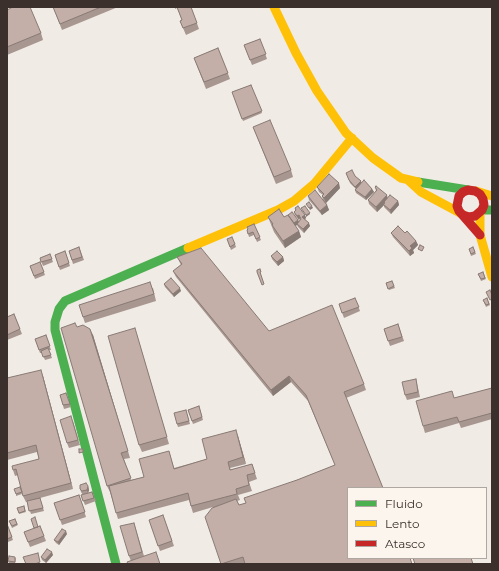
<!DOCTYPE html>
<style>
body{margin:0}
#map{position:relative;width:499px;height:571px;overflow:hidden;background:#f0ebe5;font-family:Montserrat,sans-serif}
canvas{display:block}
.frame{position:absolute;inset:0;border:8px solid #3b302b;pointer-events:none}
.legend{position:absolute;left:347px;top:487px;width:140px;height:72px;box-sizing:border-box;background:#fbf5ee;border:1px solid #aea6a0;margin:0;padding:5px 7px;list-style:none;font-size:12px;color:#3b302b}
.legend li{display:flex;align-items:center;gap:8px;height:20px}
.legend b{width:20px;border:1px solid #aea6a0}
</style>
<div id="map">
<canvas width="499" height="571"></canvas>
<div class="frame"></div>
<ul class="legend">
<li><b style="height:5px;background:#4caf50"></b>Fluido</li>
<li><b style="height:5px;background:#ffc107"></b>Lento</li>
<li><b style="height:5px;background:#c62828"></b>Atasco</li>
</ul>
</div>
<script>
const ctx = document.querySelector('canvas').getContext('2d');
ctx.lineJoin = 'round';
const toPath = rows => new Path2D(rows.map(r => 'M' + r).join(''));
function stroke(path, color, width, dash) { ctx.strokeStyle = color; ctx.lineWidth = width; ctx.lineCap = dash ? 'butt' : 'round'; ctx.setLineDash(dash || []); ctx.stroke(path); }
function fill(path, color) { ctx.fillStyle = color; ctx.fill(path, 'evenodd'); }
stroke(toPath([
 [418,182,468,190],
 [482,210,492,210],
 [116,564,55,330,55,322,59,309,65,301,188,248]
]), '#4caf50', 9);
stroke(toPath([
 [274,7,296,53,317,91,346,133,373,158,401,178,418,182],
 [409,181,421,192,462,214],
 [476,191,492,196],
 [480,213,480,235,492,277],
 [188,248,278,210,294,201,314,184,352,138]
]), '#ffc107', 9);
stroke(toPath([
 [463,215,469,217,475,216,482,210,484,205,483,199,480,194,475,191,468,190,463,192,459,196,457,206,459,211,480,235]
]), '#c62828', 9);
fill(toPath([
 [53,7,118,7,62,30],
 [175,7,191,7,199,29,186,35,180,21,182,20,177,8,175,9],
 [7,10,41,33,43,40,7,55],
 [260,39,267,59,252,65,244,45],
 [218,48,230,79,206,89,194,58],
 [251,85,262,113,243,121,232,92],
 [253,127,291,170,293,177,276,184],
 [346,173,355,176,361,181,361,183,372,189,374,192,366,200,356,193,355,190,356,189,350,183],
 [317,187,340,188,326,203,327,205,329,210,322,215,309,200,308,196,323,200,322,196,323,195,319,192],
 [375,187,388,198,398,201,399,205,391,214,384,207,384,205,377,212,369,204,368,200,376,191],
 [295,208,305,215,306,218,305,219,310,226,304,233,298,227,297,225,295,226,299,231,301,237,285,248,274,232,268,217,284,217,298,220,299,221,301,219,300,218,299,220,295,215,294,212,295,211],
 [254,224,261,240,257,242,254,235,249,237,247,230,248,229],
 [391,233,405,233,416,241,418,245,413,250,414,253,410,256,393,237],
 [228,242,235,244,236,247,231,250],
 [79,247,84,260,73,264,69,251],
 [473,247,476,254,471,256,469,249],
 [65,251,70,266,60,270,55,255],
 [50,254,53,262,43,266,40,258],
 [271,256,283,257,284,261,278,266,272,259],
 [177,257,269,331,364,384,366,390,346,398,383,488,243,564,221,564,213,507,193,513,189,500,118,519,110,492,107,486,77,327,93,335,130,458,124,459,131,480,144,477,169,451,174,468,207,459,238,436,246,464,230,468,231,470,252,464,257,479,249,482,252,491,238,495,240,500,237,501,239,505,246,503,297,480,335,465,308,401,291,382,273,396,176,277,173,271,181,265],
 [40,262,45,275,35,279,30,266],
 [483,272,486,279,481,281,478,274],
 [392,281,395,288,389,290,386,283],
 [164,284,181,291,174,297,165,287],
 [153,288,156,301,85,323,79,305],
 [355,298,360,311,344,318,339,304],
 [487,298,490,305,486,307,483,300],
 [14,314,22,334,7,340,7,317],
 [398,324,404,341,390,346,384,329],
 [46,335,51,350,49,350,52,358,45,360,42,353,40,353,35,339],
 [137,335,169,444,142,452,139,445],
 [43,376,73,489,40,498,44,511,31,514,27,502,26,502,23,496,18,475,15,476,13,470,39,459,37,452,7,460,7,378],
 [416,379,420,397,407,400,405,395],
 [492,388,492,419,461,428,459,423,425,433,423,426,455,398],
 [66,393,71,407,64,409,60,395],
 [199,406,203,420,193,424,188,410],
 [186,410,190,424,178,427,177,424],
 [73,421,80,445,69,448,67,443],
 [88,486,89,490,88,493,92,492,96,501,85,505,81,495,83,495,81,492,80,489],
 [20,487,22,494,16,496,16,494],
 [79,495,86,517,62,525,54,503],
 [24,506,26,512,19,514,17,508],
 [163,515,174,546,160,551,149,520],
 [15,519,18,525,12,528,9,521],
 [134,523,144,556,131,561,129,556],
 [7,524,13,540,8,542,7,539],
 [40,526,46,541,30,547,24,532],
 [67,534,59,545,56,543,54,540],
 [53,555,46,563,42,560,41,557],
 [16,558,15,564,9,563,8,561]
]), '#a89690');
fill(toPath([
 [361,181,362,184,357,190,355,187],
 [339,183,340,188,326,203,324,198],
 [372,189,374,192,366,200,365,197],
 [387,195,388,200,384,202,385,204,377,212,376,207],
 [398,201,399,205,391,214,390,210],
 [327,205,329,210,322,215,320,211],
 [312,206,313,208,310,210,309,208],
 [310,213,310,214,306,217,306,215],
 [299,215,300,218,299,220,297,216],
 [305,215,306,218,304,220,302,217],
 [298,220,299,223,297,224,297,225,295,226,294,223],
 [309,223,310,226,304,233,303,229],
 [299,231,301,237,285,248,283,241],
 [416,241,418,245,413,250,414,253,410,256,409,251,410,246],
 [283,257,284,261,278,266,277,262],
 [180,288,181,291,174,297,173,294],
 [90,329,93,335,130,458,128,451],
 [41,370,43,376,73,489,71,483],
 [289,376,291,382,273,396,271,390],
 [236,430,238,436,246,464,243,457],
 [88,486,89,490,88,493,87,490],
 [66,531,67,534,59,545,58,542],
 [52,552,53,555,46,563,45,560]
]), '#887a75');
const building = toPath([
 [13,7,30,7,41,33,7,47,7,10,13,7],
 [53,7,101,7,60,24,53,7],
 [177,7,191,7,197,23,183,28,180,21,182,20,177,7],
 [260,39,266,54,250,60,244,45,260,39],
 [218,48,228,73,204,82,194,58,218,48],
 [251,85,262,111,242,119,232,92,251,85],
 [270,120,291,170,274,177,253,127,270,120],
 [352,170,355,176,361,181,355,187,349,180,346,173,352,170],
 [329,174,339,183,324,198,322,196,324,194,317,187,329,174],
 [364,180,372,189,365,197,355,190,364,180],
 [376,186,387,195,376,207,368,200,377,190,375,187,376,186],
 [315,190,327,205,320,211,308,196,315,190],
 [390,195,398,201,390,210,383,204,385,203,384,202,390,195],
 [309,202,312,206,309,208,306,204,309,202],
 [298,206,305,215,302,217,309,223,303,229,297,224,301,219,299,215,297,216,294,212,296,210,295,208,298,206],
 [305,206,310,213,306,215,301,208,305,206],
 [279,209,284,217,288,215,299,231,283,241,272,225,273,224,268,217,279,209],
 [292,212,298,220,294,223,288,215,292,212],
 [254,224,260,237,256,239,253,232,248,234,247,230,248,229,247,227,254,224],
 [398,226,405,233,407,231,416,241,410,246,412,248,409,251,391,233,398,226],
 [232,237,235,244,230,247,227,239,232,237],
 [420,245,424,247,422,251,418,249,420,245],
 [79,247,82,257,72,260,69,251,79,247],
 [473,247,475,252,471,254,469,249,473,247],
 [201,248,269,331,332,305,364,384,344,392,383,488,348,488,348,558,410,558,412,564,245,564,243,557,221,564,205,517,212,508,236,499,239,505,246,503,244,498,297,480,335,465,306,395,289,376,271,390,173,271,182,264,177,257,201,248],
 [65,251,69,263,59,267,55,255,65,251],
 [277,251,283,257,277,262,271,256,277,251],
 [50,254,52,259,41,262,40,258,50,254],
 [40,262,44,272,34,276,30,266,40,262],
 [260,269,261,272,260,272,264,284,262,285,257,272,257,270,260,269],
 [483,272,485,278,481,279,478,274,483,272],
 [171,278,180,288,173,294,164,284,171,278],
 [392,281,394,286,388,289,386,283,392,281],
 [150,282,154,294,83,317,79,305,150,282],
 [490,290,492,295,492,299,490,300,486,292,490,290],
 [355,298,359,307,342,313,339,304,355,298],
 [487,298,489,304,486,305,483,300,487,298],
 [14,314,20,329,7,335,7,317,14,314],
 [75,323,77,327,83,325,90,329,128,451,121,453,131,478,107,486,61,328,75,323],
 [398,324,402,337,388,341,384,329,398,324],
 [135,328,167,437,139,445,108,336,135,328],
 [46,335,50,346,39,350,35,339,46,335],
 [48,348,51,355,43,357,41,351,48,348],
 [41,370,71,483,23,496,16,469,13,470,12,466,39,459,36,445,7,453,7,378,41,370],
 [416,379,418,392,405,395,402,382,416,379],
 [492,388,492,413,459,422,457,417,423,426,416,401,452,391,454,398,492,388],
 [66,393,70,404,63,405,60,395,66,393],
 [199,406,202,417,192,421,188,410,199,406],
 [186,410,189,421,177,424,174,413,186,410],
 [71,416,78,440,67,443,60,420,71,416],
 [236,430,243,457,228,462,230,470,252,464,255,473,247,475,249,485,236,489,237,494,191,506,188,493,116,513,109,486,144,477,139,459,169,451,174,469,207,459,202,439,236,430],
 [79,449,83,449,83,452,79,453,79,449],
 [86,483,88,486,87,490,82,491,80,489,80,485,86,483],
 [20,487,22,492,16,494,14,489,20,487],
 [92,492,94,498,83,501,81,495,92,492],
 [79,495,85,512,60,520,54,503,79,495],
 [40,498,43,508,29,511,27,501,40,498],
 [24,506,25,511,19,513,17,508,24,506],
 [163,515,172,541,158,546,149,520,163,515],
 [35,517,38,527,34,528,31,519,35,517],
 [15,519,17,524,12,526,9,521,15,519],
 [134,523,142,552,129,556,120,526,134,523],
 [7,524,12,537,7,539,7,524],
 [40,526,44,536,28,542,24,532,40,526],
 [62,529,66,531,58,542,54,540,62,529],
 [47,549,52,552,45,560,41,557,47,549],
 [156,552,160,564,128,564,127,562,156,552],
 [38,553,40,562,35,564,26,564,23,557,38,553],
 [9,556,15,557,15,562,8,561,9,556],
 [413,558,471,558,473,564,415,564,413,558]
]);
fill(building, '#c3afa7');
stroke(building, '#887a75', 1);
</script>
